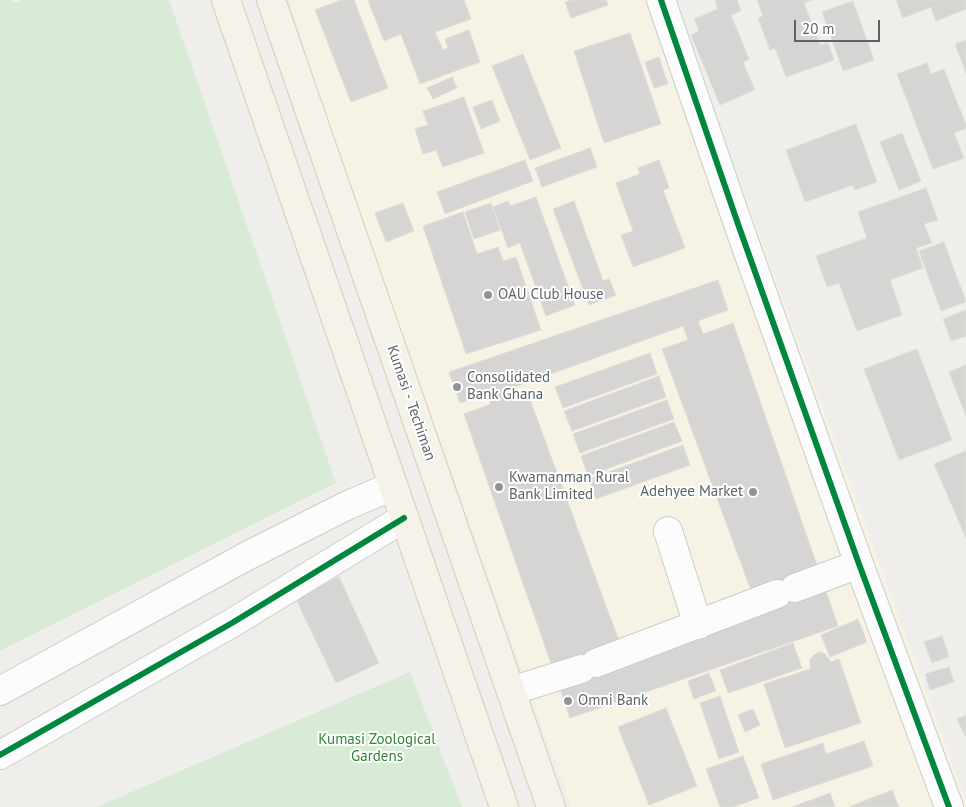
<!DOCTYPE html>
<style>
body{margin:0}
#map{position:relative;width:966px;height:807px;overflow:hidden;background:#efeeea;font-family:"PT Sans",sans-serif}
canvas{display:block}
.scale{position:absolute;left:794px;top:20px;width:86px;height:22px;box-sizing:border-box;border:2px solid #5f6368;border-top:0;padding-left:6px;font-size:15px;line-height:18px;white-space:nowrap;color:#5f6368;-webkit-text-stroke:4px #fff;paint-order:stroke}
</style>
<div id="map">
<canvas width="966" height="807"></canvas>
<div class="scale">20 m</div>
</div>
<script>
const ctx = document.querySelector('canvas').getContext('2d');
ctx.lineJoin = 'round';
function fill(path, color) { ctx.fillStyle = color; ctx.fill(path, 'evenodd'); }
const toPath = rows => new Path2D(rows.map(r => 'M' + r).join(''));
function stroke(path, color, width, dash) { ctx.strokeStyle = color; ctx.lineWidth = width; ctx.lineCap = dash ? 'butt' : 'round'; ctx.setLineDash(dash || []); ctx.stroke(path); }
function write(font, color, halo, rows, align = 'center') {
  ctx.font = font + ' "PT Sans",sans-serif'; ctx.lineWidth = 4; ctx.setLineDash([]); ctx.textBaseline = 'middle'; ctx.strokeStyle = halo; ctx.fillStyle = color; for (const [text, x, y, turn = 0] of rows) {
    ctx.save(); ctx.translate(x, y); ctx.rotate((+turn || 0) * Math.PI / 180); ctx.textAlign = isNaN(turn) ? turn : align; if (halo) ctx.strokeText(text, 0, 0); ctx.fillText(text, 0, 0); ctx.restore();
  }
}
fill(toPath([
 [290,0,674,0,966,800,966,807,571,807,327,124]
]), '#f7f3e4');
fill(toPath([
 [0,0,11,0,13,3,22,0,169,0,336,483,0,651],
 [410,672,462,807,97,807]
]), '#d8ebd6');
const building = toPath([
 [341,0,354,0,388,88,351,102,315,10,341,0],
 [368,0,464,0,471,19,435,32,443,50,448,48,445,39,469,30,480,62,420,84,401,34,384,41,368,0],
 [571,0,606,0,608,5,571,18,565,2,571,0],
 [715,0,737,0,741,11,731,15,749,59,743,62,755,90,720,105,691,35,699,31,694,19,718,9,715,0],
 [757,0,812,0,804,3,820,45,828,43,834,60,786,77,775,48,770,50,758,18,763,16,757,0],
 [896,0,966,0,966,9,936,21,931,7,903,18,896,0],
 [853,1,874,60,843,71,822,12,853,1],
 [630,33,661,124,604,143,574,51,630,33],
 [966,40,966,73,955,44,966,40],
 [523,54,561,148,530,160,492,66,523,54],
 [659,57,668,84,654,88,645,62,659,57],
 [927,63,931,74,944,69,966,125,966,128,954,133,964,158,933,169,897,74,927,63],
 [452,77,457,88,433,99,427,88,452,77],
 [464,97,484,153,443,167,436,150,423,154,415,129,428,125,423,111,464,97],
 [492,100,500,121,481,129,473,107,492,100],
 [856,124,877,182,855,190,853,185,805,202,786,150,856,124],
 [902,133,921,181,899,190,880,142,902,133],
 [590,148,597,167,542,187,535,168,590,148],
 [525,160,533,181,445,214,437,192,525,160],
 [659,160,669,188,663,190,685,248,633,267,621,235,633,231,616,183,640,174,638,168,659,160],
 [926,188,938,220,924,224,932,243,916,248,923,268,890,280,902,315,857,331,839,283,827,287,816,256,867,238,858,212,926,188],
 [536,197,575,305,546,316,520,243,508,248,493,207,508,201,510,206,536,197],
 [574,201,603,281,609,279,616,295,589,305,553,209,574,201],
 [403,203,414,231,386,242,375,213,403,203],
 [491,203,500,230,474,239,465,212,491,203],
 [463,212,477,254,498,247,503,261,516,257,541,330,466,354,423,226,463,212],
 [944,242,966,302,941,311,919,251,944,242],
 [718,280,728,310,698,321,703,334,733,323,838,626,570,718,464,414,491,404,487,394,460,403,449,372,718,280],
 [683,326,688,340,662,349,752,593,620,644,528,394,508,401,504,391,683,326],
 [966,310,966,336,951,341,943,319,966,310],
 [917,349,952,440,899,460,864,369,917,349],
 [650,353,657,374,563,408,555,387,650,353],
 [966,365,966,416,949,372,966,365],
 [659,376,666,397,572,431,564,411,659,376],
 [667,400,674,419,580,453,573,434,667,400],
 [674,422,682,441,588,476,581,456,674,422],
 [683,445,690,465,596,499,589,479,683,445],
 [966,451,966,538,934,464,966,451],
 [339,577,379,663,336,683,295,597,339,577],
 [858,619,867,642,830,657,821,635,858,619],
 [942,636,949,657,932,663,924,642,942,636],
 [793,643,802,668,728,693,720,670,793,643],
 [820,652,825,654,831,662,839,659,861,723,785,748,764,684,810,669,810,659,814,655,820,652],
 [949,667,954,682,930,690,925,674,949,667],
 [709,673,716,691,694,699,688,681,709,673],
 [720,696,739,752,719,759,700,703,720,696],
 [666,708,697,786,649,805,618,727,666,708],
 [753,709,760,725,745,732,738,715,753,709],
 [966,715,966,736,965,736,957,719,966,715],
 [864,741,873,766,773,800,761,764,823,743,826,754,864,741],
 [743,756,759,798,733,807,720,807,706,769,743,756],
 [892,790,899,807,849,807,892,790],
 [830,793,835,807,792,807,830,793]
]);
fill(building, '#d6d5d3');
stroke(building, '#deddd9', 1);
const minor = toPath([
 [661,0,738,224,859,564,949,807],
 [668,531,698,625],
 [795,588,859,564],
 [596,663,777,594],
 [0,691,247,556,348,505,393,486],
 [511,691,581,669],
 [0,755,232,623,404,518]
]);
const major = toPath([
 [226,0,504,807],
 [271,0,551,807]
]);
stroke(minor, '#cbcccc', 30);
stroke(major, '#d7ceb8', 30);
stroke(minor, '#fdfcfc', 28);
stroke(major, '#f4f2e9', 28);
stroke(toPath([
 [661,0,738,224,859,564,949,807],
 [0,755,232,623,404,518]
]), '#00873e', 6);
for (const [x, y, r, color] of [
 [488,295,5,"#919496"],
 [457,387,5,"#919496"],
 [499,487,5,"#919496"],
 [753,492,5,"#919496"],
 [568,701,5,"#919496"]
]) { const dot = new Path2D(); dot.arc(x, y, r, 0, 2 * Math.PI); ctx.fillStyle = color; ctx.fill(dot); stroke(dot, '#fff', 2); }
write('15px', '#5f6368', '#fff', [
 ["OAU Club House",498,295],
 ["Consolidated",467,378],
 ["Bank Ghana",467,395],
 ["Kwamanman Rural",509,478],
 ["Bank Limited",509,495],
 ["Adehyee Market",743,492,"right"],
 ["Omni Bank",578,701]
], 'left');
write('15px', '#5f6368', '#fff', [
 ["Kumasi - Techiman",411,403,71]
]);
write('15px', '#348238', '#fff', [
 ["Kumasi Zoological",377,740],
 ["Gardens",377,757]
]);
</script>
